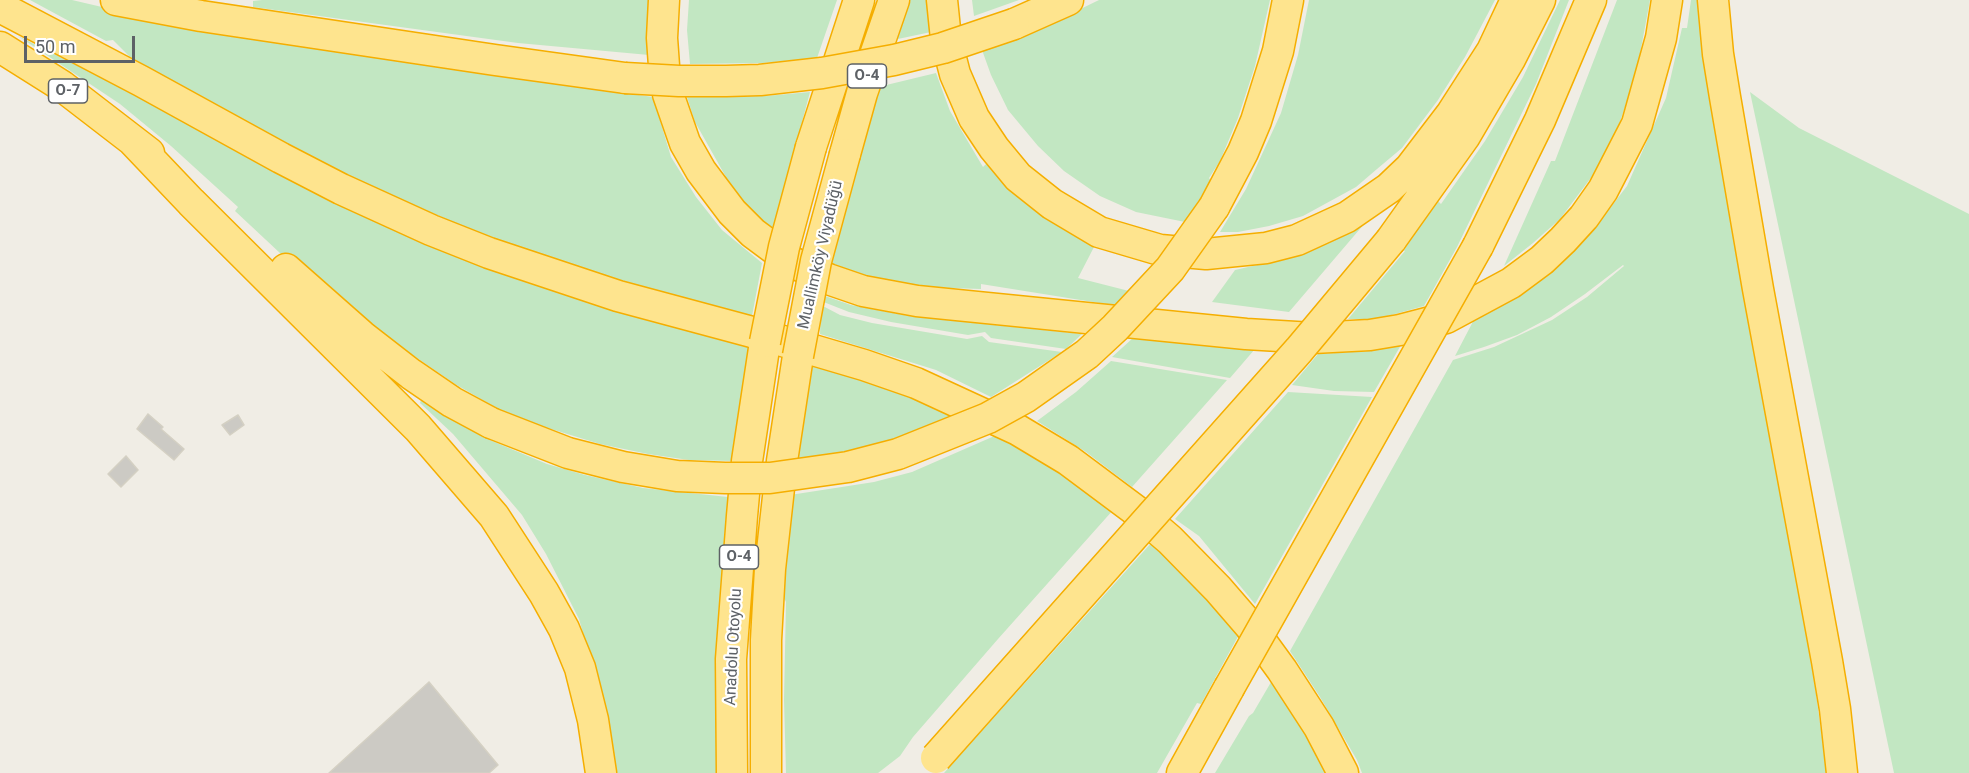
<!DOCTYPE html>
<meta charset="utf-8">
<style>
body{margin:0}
#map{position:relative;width:1969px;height:773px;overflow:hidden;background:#f0ede5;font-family:Roboto,sans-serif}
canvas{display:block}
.scale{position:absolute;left:24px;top:36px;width:111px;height:27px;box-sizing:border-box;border:3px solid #5d6166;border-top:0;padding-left:8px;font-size:18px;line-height:21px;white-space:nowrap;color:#5d6166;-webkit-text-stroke:4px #fff;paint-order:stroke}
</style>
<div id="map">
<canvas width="1969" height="773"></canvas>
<div class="scale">50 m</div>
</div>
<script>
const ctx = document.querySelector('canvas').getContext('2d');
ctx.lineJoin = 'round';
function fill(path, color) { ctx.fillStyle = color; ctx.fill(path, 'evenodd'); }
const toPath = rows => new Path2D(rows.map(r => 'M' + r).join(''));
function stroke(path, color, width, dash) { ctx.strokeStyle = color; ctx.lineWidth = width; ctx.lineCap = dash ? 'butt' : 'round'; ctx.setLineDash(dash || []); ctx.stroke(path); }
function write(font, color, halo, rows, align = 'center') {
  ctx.font = font + ' Roboto,sans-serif'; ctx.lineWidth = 4.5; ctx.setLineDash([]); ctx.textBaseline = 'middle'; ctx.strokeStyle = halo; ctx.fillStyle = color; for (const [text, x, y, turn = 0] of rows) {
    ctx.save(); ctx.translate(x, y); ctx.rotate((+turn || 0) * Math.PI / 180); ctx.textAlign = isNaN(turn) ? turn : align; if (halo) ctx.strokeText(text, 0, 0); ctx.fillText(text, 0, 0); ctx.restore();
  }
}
fill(toPath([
 [30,0,72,0,132,14,478,72,653,97,671,157,696,197,722,230,762,263,752,316,671,297,501,242,375,189,306,155,130,57,113,40,106,41],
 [262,0,649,0,647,23,649,55,518,43,253,7,253,1],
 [689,0,837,0,817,58,763,63,690,64,687,30],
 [910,0,927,0,931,32,893,40,902,16],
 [972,0,1019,0,974,16],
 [1099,0,1270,0,1255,66,1238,118,1220,161,1209,178,1211,181,1185,222,1136,212,1100,196,1064,171,1038,146,1008,110,991,75,982,50,1060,19],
 [1309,0,1495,0,1465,57,1438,100,1402,148,1377,169,1356,187,1303,216,1269,226,1238,232,1220,232,1246,189,1281,113,1298,55],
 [1560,0,1569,0,1536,84,1457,247,1424,306,1377,319,1348,319,1405,251,1403,250,1438,201,1441,204,1485,141,1523,77],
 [1617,0,1650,0,1637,70,1619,125,1596,171,1560,219,1533,243,1504,266,1551,161,1555,161],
 [1691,0,1700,0,1714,124,1813,672,1827,773,1362,773,1357,760,1320,697,1290,651,1453,360,1494,347,1552,320,1587,297,1624,266,1623,265,1585,294,1551,317,1517,335,1484,347,1455,356,1479,310,1555,264,1594,229,1627,186,1666,98,1682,28,1687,28],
 [18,36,200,127,749,343,734,461,689,460,648,454,600,444,525,421,500,410,455,384,398,345,296,268,235,211,238,207,171,146,120,104],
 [936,73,950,111,983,167,987,163,1058,221,1094,247,1078,278,1129,291,1118,306,981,284,981,289,920,287,831,270,841,210,878,87],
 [810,92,781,201,774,234,721,179,726,177,695,122,687,97,766,96],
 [1750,92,1799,128,1969,214,1969,773,1894,773],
 [1365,223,1289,312,1212,302,1235,270,1270,262,1319,245],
 [822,295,851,305,909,316,1082,334,1066,349,991,338,985,332,968,335,891,322,849,312,821,301],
 [821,305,840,315,872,323,967,339,982,336,989,342,1062,352,991,397,936,370,820,334],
 [1133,338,1255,349,1230,378,1112,357],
 [1401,345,1374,392,1334,391,1292,385,1318,354,1369,351],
 [813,361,960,412,913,433,870,447,829,456,797,460],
 [1111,361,1227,380,1132,487,1086,452,1037,421,1076,392],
 [1288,392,1372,397,1255,604,1199,536,1175,519],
 [422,398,485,438,547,464,585,475,643,488,728,497,716,674,716,773,615,773,603,702,579,619,546,554,522,515,453,434,420,403],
 [999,434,1038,456,1114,509,998,639,913,737,900,756,878,773,786,773,784,700,786,602,782,593,790,495,874,482,912,472],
 [1153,541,1241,631,1201,704,1197,703,1157,773,944,773],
 [1274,677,1329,773,1215,773,1249,716,1253,713]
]), '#c2e7c2');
const building = toPath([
 [148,414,163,427,161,429,184,449,174,460,137,429,148,414],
 [238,415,244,425,230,435,222,425,238,415],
 [126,456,138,470,121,487,108,474,126,456],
 [429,682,498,765,489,773,329,773,429,682]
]);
fill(building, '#cccac4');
stroke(building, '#d4d0c3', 1.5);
const highway = toPath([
 [116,0,201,16,495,60,625,78],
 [664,0,662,38,664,66,668,94,685,143,701,171,732,212,753,233,792,262,828,279,863,291,917,301,1246,334,1313,338,1370,335,1400,330,1446,318,1511,283,1542,260,1563,240,1584,217,1603,190,1637,124,1661,38,1667,0],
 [942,0,946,39,955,74,974,118,994,148,1018,177,1052,204,1099,232,1160,250,1206,254,1266,248,1297,240,1347,217,1389,188,1410,168,1452,113,1492,51,1516,0],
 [1713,0,1718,54,1725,97,1758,289,1827,661,1835,709,1842,773],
 [0,7,141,81,281,158,341,189,431,230,489,253,618,296,752,332,864,365,916,383,1018,430,1068,460,1135,510,1170,540,1218,589,1250,626,1282,670,1319,727,1343,773],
 [1014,24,1068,0],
 [0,47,62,86,149,153],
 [132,140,191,202,418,428,494,516,544,593,564,629,580,668,593,720,601,773],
 [811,147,859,0],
 [845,154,862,93,894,0],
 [1214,207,1243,152,1256,121,1278,51,1288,0],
 [1391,240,1465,136,1510,59,1540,0],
 [1478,246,1540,120,1591,0],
 [286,269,362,336,411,374,452,402,491,423],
 [732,773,731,659,742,516,747,461,765,342],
 [766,773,766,640,770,569,782,461,798,356],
 [1182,773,1229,688]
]);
stroke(highway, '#f5ae00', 33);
stroke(highway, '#fee48e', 30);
const highwayBridge = toPath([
 [625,78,679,81,726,81,760,80,822,73,894,60,943,48,1014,24],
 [765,342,784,247,811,147],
 [798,356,816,261,845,154],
 [491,423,568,453,623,467,677,476,725,478,770,478,848,467,898,454,988,418,1026,397,1087,354,1115,328,1170,269,1214,207],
 [1229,688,1478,246],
 [936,758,1299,350,1391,240]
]);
stroke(highwayBridge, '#f5ae00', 33, []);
stroke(highwayBridge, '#fee48e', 30);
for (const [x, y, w] of [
 [867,76,39],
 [68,91,39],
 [739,557,39]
]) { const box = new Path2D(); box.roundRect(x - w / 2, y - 12, w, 24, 4.5); ctx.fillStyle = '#fff'; ctx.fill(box); stroke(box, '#5d6166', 1.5); }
write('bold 15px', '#5d6166', null, [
 ["O-4",867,76],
 ["O-7",68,91],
 ["O-4",739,557]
]);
write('16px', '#5d6166', '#fff', [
 ["Muallimköy Viyadüğü",821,255,-77],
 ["Anadolu Otoyolu",734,647,-87]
]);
</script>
